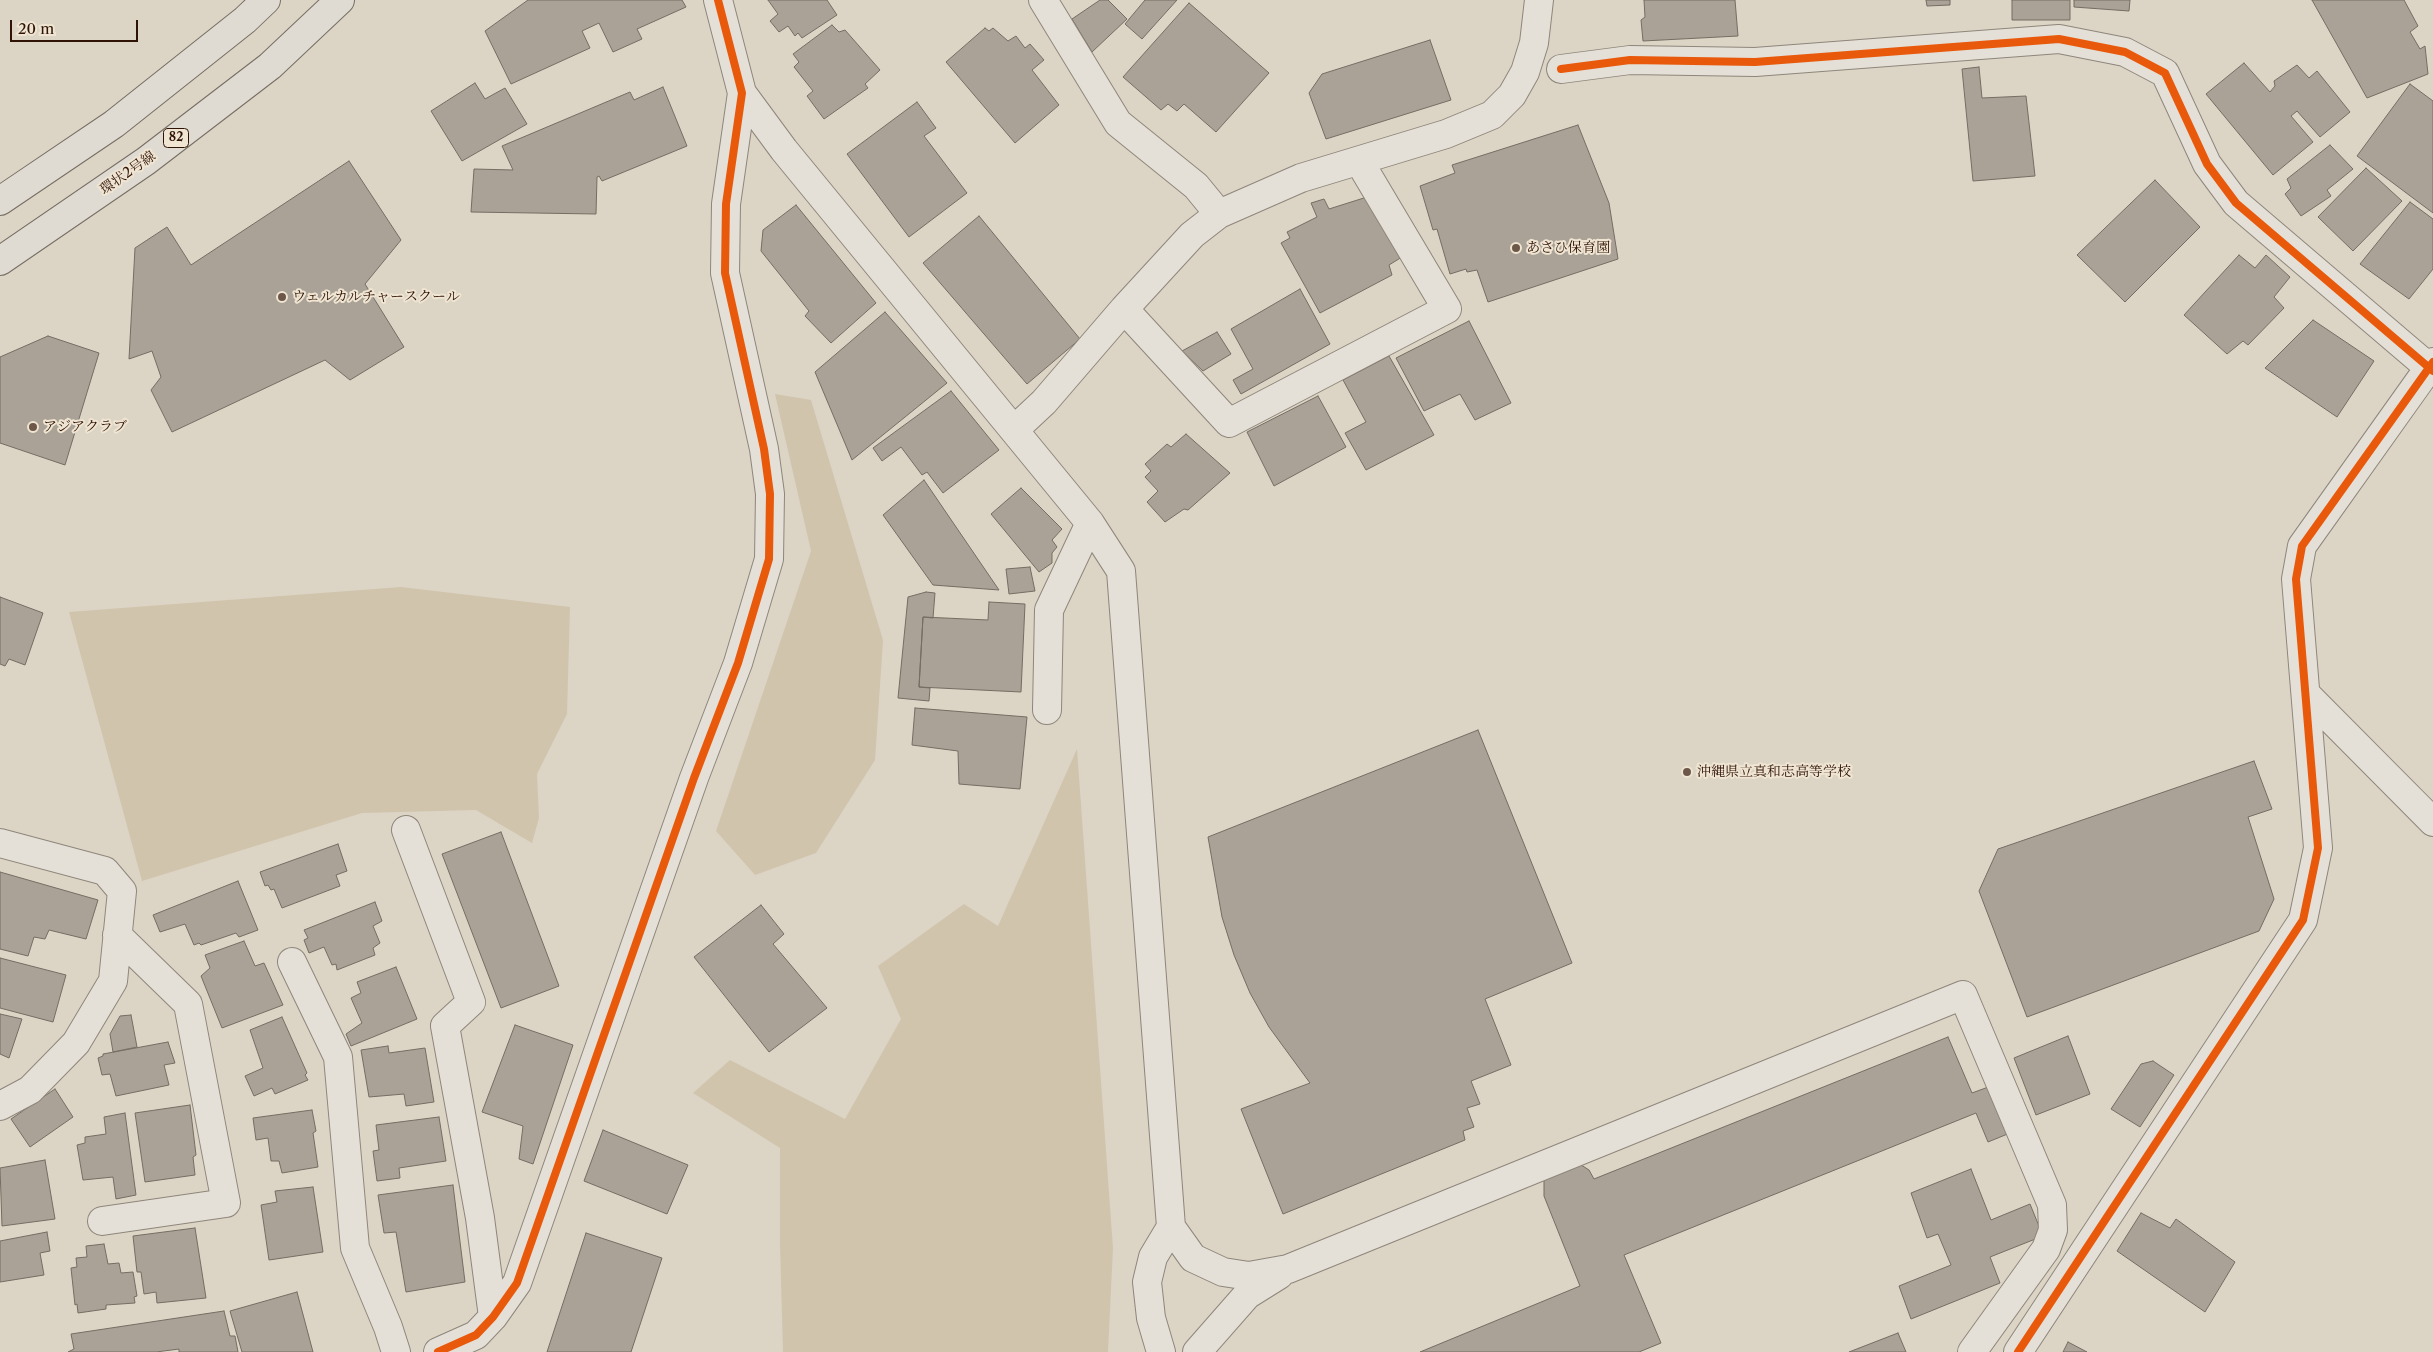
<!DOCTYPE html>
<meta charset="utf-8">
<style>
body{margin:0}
#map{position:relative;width:2433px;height:1352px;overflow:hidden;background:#dcd4c4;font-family:"Libre Caslon Text",serif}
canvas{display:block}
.scale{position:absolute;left:10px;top:20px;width:128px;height:22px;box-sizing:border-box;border:2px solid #2f1305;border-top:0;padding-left:6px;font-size:15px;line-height:18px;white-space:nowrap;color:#2f1305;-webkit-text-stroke:4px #efe5d2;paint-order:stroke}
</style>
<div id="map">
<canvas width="2433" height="1352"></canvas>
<div class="scale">20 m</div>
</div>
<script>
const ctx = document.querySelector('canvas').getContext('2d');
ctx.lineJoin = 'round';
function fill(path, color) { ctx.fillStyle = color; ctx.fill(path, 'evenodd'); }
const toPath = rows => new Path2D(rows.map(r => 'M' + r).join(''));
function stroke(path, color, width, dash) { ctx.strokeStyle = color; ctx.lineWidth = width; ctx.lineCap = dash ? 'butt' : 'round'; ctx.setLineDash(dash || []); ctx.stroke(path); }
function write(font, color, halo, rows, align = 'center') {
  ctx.font = font + ' "Libre Caslon Text","Noto Serif JP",serif'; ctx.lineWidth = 4; ctx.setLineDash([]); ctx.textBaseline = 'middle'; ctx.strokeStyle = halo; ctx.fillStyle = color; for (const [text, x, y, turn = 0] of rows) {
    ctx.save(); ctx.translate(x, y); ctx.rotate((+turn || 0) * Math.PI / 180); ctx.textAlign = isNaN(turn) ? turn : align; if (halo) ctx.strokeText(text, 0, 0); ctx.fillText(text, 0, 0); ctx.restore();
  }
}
fill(toPath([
 [775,394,811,400,883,640,875,760,816,853,755,875,716,831,811,551],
 [401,587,570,607,567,714,537,774,539,818,532,843,476,810,362,813,142,881,69,612],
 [1077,749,1113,1248,1108,1352,783,1352,780,1244,780,1148,693,1093,730,1060,845,1119,901,1019,878,966,964,904,998,926]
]), '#d1c4ad');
const building = toPath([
 [528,0,682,0,686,7,637,29,642,39,613,52,599,23,582,31,590,48,511,84,485,31,528,0],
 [768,0,827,0,837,15,802,38,798,33,795,36,788,26,779,32,770,21,778,14,768,0],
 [1100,0,1108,0,1127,19,1092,52,1072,19,1100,0],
 [1145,0,1177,0,1142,39,1125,24,1145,0],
 [1644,0,1735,0,1738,36,1643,41,1641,20,1645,17,1644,0],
 [1926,0,1950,0,1950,5,1927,6,1926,0],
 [2012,0,2070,0,2070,20,2012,20,2012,0],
 [2074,0,2130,0,2129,11,2074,7,2074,0],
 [2312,0,2404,0,2418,26,2410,32,2420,49,2425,46,2428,74,2367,98,2312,0],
 [1189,3,1269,73,1216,132,1184,104,1177,111,1168,104,1161,110,1123,77,1189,3],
 [832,25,839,32,845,30,880,70,865,84,868,88,824,119,807,96,813,91,794,67,799,62,793,54,832,25],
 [985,28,989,31,993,28,1008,41,1016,36,1025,48,1030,44,1044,60,1032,70,1059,105,1015,143,946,62,985,28],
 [1430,40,1451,100,1326,139,1309,93,1322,74,1430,40],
 [2244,63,2270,92,2275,86,2274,81,2297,65,2309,78,2317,71,2350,112,2320,137,2297,111,2291,116,2313,142,2273,175,2206,94,2244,63],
 [1979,67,1982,98,2026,96,2035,176,1973,181,1962,69,1979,67],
 [475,83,485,99,505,88,527,124,462,161,431,111,475,83],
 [2410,84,2433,101,2433,213,2357,156,2410,84],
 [663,87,687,146,602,181,599,176,597,177,596,214,471,212,474,169,513,170,502,146,630,92,634,100,663,87],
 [917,102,936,128,924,136,967,193,909,237,847,154,917,102],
 [1578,125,1609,203,1618,259,1488,302,1477,270,1467,272,1466,269,1450,274,1437,229,1433,230,1420,186,1455,173,1452,165,1578,125],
 [2330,145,2353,169,2327,190,2331,196,2301,216,2285,194,2291,188,2287,179,2330,145],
 [349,161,401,240,365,284,404,347,350,380,325,360,172,432,151,390,161,377,152,351,129,359,135,248,167,227,191,265,349,161],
 [2366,168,2402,201,2353,251,2318,217,2366,168],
 [2155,180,2200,227,2125,302,2077,255,2155,180],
 [1367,197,1402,257,1389,265,1392,275,1320,313,1281,243,1290,238,1287,232,1317,217,1311,203,1324,199,1329,209,1367,197],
 [2410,202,2433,219,2433,269,2409,299,2360,264,2410,202],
 [796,205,876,303,831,343,805,316,809,311,761,251,763,230,796,205],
 [979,216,1080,339,1027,384,923,263,979,216],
 [2239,255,2255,268,2266,255,2290,277,2274,297,2284,308,2248,345,2243,341,2227,354,2184,315,2239,255],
 [1300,289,1330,344,1241,394,1233,380,1253,369,1231,329,1300,289],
 [885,312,947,383,852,460,815,372,885,312],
 [2313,320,2374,361,2337,417,2265,368,2313,320],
 [1469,321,1511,403,1475,420,1460,394,1424,411,1396,358,1469,321],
 [1217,332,1231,354,1203,371,1182,351,1217,332],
 [48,336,99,353,65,465,0,443,0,357,48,336],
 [1389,356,1434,435,1366,470,1345,433,1366,422,1343,380,1389,356],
 [951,391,999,450,943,493,927,472,922,475,901,447,882,461,873,448,951,391],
 [1318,396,1346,447,1274,486,1247,432,1318,396],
 [1186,434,1230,473,1188,510,1184,509,1165,522,1147,502,1158,491,1145,477,1151,471,1145,464,1167,444,1171,447,1186,434],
 [924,480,999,590,933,585,883,515,924,480],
 [1021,488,1062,529,1052,540,1057,547,1052,553,1052,563,1039,572,991,514,1021,488],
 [1030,567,1035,591,1009,594,1006,569,1030,567],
 [926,592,935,593,933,618,923,617,919,687,930,688,929,701,898,698,908,597,926,592],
 [0,597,43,613,25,665,9,659,5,666,0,664,0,597],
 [989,602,1025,604,1021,692,919,687,923,617,988,620,989,602],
 [915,708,1027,717,1020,789,959,784,958,751,912,745,915,708],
 [1478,730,1572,963,1485,999,1511,1065,1471,1081,1480,1104,1467,1108,1474,1127,1463,1131,1465,1140,1283,1214,1241,1109,1310,1083,1269,1027,1250,993,1234,955,1222,917,1208,837,1478,730],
 [2254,761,2272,809,2248,817,2274,899,2259,931,2027,1017,1979,891,1998,849,2254,761],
 [501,832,559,986,501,1008,442,854,501,832],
 [338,844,347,871,336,875,340,886,282,908,274,889,271,890,268,885,265,886,260,872,338,844],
 [0,872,98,900,86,939,49,930,45,939,34,937,28,956,0,949,0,872],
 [238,881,258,930,239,937,236,933,201,945,199,943,194,945,185,924,160,932,153,915,238,881],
 [375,902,382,921,373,926,380,943,373,948,375,955,337,970,336,964,332,965,324,947,309,953,304,940,308,938,304,930,375,902],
 [761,905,784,934,773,944,827,1008,769,1052,694,957,761,905],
 [244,941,255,966,264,963,283,1005,222,1028,201,976,210,968,205,955,244,941],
 [0,958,66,975,53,1022,0,1008,0,958],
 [396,967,417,1019,351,1046,346,1034,362,1023,351,998,361,993,357,982,396,967],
 [0,1014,22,1019,9,1058,0,1054,0,1014],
 [131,1015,137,1047,113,1052,110,1034,120,1016,131,1015],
 [282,1017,307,1073,305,1075,308,1080,275,1094,272,1088,254,1096,245,1076,263,1068,250,1030,282,1017],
 [515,1025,573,1045,533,1164,519,1159,523,1126,482,1112,515,1025],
 [2068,1036,2090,1094,2036,1115,2014,1058,2068,1036],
 [1948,1037,1972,1093,1991,1086,2010,1133,1988,1142,1976,1113,1624,1255,1661,1343,1639,1352,1420,1352,1580,1286,1544,1196,1544,1181,1551,1169,1578,1163,1589,1170,1594,1179,1948,1037],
 [168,1042,175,1063,164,1065,169,1085,116,1096,110,1074,102,1075,98,1058,103,1056,103,1054,168,1042],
 [388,1046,389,1053,425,1048,434,1102,406,1106,404,1094,369,1097,361,1050,388,1046],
 [2153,1061,2174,1075,2140,1127,2111,1109,2141,1064,2153,1061],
 [55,1089,73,1117,30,1147,11,1119,55,1089],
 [190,1105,196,1155,193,1157,195,1175,145,1182,135,1113,190,1105],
 [312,1110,316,1131,313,1133,318,1167,282,1173,279,1161,271,1161,268,1138,256,1140,253,1118,312,1110],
 [125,1113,136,1195,116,1199,113,1177,83,1180,77,1145,85,1143,85,1137,106,1134,104,1117,125,1113],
 [439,1117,446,1161,399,1168,400,1178,377,1181,373,1151,379,1150,376,1125,439,1117],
 [603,1130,688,1165,667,1214,584,1181,603,1130],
 [45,1160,55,1219,2,1226,0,1168,45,1160],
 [1971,1169,1991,1220,2030,1204,2043,1236,1990,1257,2000,1283,1911,1319,1899,1286,1951,1265,1938,1234,1927,1238,1911,1193,1971,1169],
 [453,1185,465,1282,406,1292,396,1232,384,1233,378,1195,453,1185],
 [313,1187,323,1252,269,1260,261,1205,277,1202,275,1191,313,1187],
 [2141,1213,2170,1228,2176,1219,2235,1262,2205,1312,2117,1251,2141,1213],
 [195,1228,206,1298,157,1303,156,1292,144,1294,141,1272,137,1272,133,1236,195,1228],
 [47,1232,50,1251,40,1253,44,1275,0,1282,0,1241,47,1232],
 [586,1233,662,1258,631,1352,547,1352,586,1233],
 [104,1244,108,1264,119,1263,121,1273,133,1272,137,1296,134,1297,135,1303,106,1305,106,1309,78,1313,77,1304,75,1305,71,1268,77,1267,76,1258,87,1257,86,1246,104,1244],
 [297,1292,313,1352,242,1352,230,1311,297,1292],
 [224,1311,230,1336,235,1336,238,1352,179,1352,179,1349,156,1352,68,1352,74,1349,71,1334,224,1311],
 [1898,1333,1906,1352,1849,1352,1898,1333],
 [2068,1342,2087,1352,2063,1352,2068,1342]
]);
fill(building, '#aaa296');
stroke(building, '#756d63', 1);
const minor = toPath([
 [1043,0,1118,123,1196,186,1219,214],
 [1561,69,1630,60,1755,62,2059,39,2125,52,2165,73,2207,164,2236,203,2433,371],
 [742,93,784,150,1090,523,1121,571,1171,1227,1153,1257,1147,1282,1151,1318,1161,1352],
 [1124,309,1229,423,1447,309,1359,161],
 [1014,430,1044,402,1124,309,1192,235,1219,214,1301,178,1446,134,1492,115,1512,95,1525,72,1534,43,1539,0],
 [2307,695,2433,822],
 [1047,710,1049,610,1090,523],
 [406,830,471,1002,445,1026,480,1218,493,1317],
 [0,843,105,871,122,891,113,981,76,1043,30,1090,0,1106],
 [292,962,338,1057,355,1248,388,1327,396,1352],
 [102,1221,226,1203,188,1004,117,935],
 [1171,1227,1193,1258,1223,1272,1249,1276,1288,1269,1963,995,2052,1205,2053,1230,2046,1249,1972,1352],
 [438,1352,476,1335,493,1317,517,1283,694,778,738,663,769,559,770,494,764,449,725,273,726,204,742,93,718,0],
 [1197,1352,1247,1295,1279,1275],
 [2018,1352,2303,920,2318,848,2296,579,2302,546,2433,362]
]);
const major = toPath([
 [0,201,114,124,245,20,266,0],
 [0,261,146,161,270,66,340,0]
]);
stroke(minor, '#8e867b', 30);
stroke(major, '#756d63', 30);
stroke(minor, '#e4e0d8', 28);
stroke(major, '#dfdbd2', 28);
stroke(toPath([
 [1561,69,1630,60,1755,62,2059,39,2125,52,2165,73,2207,164,2236,203,2433,371],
 [438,1352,476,1335,493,1317,517,1283,694,778,738,663,769,559,770,494,764,449,725,273,726,204,742,93,718,0],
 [2018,1352,2303,920,2318,848,2296,579,2302,546,2433,362]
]), '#e8590c', 8);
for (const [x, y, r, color] of [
 [1516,248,5,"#6c5748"],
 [282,297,5,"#6c5748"],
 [33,427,5,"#6c5748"],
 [1687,772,5,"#6c5748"]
]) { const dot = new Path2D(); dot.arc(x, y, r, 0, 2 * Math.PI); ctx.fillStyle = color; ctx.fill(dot); stroke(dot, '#efe5d2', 2); }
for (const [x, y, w] of [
 [176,138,25]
]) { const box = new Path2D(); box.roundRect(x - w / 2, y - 9.5, w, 19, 4); ctx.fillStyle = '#efe5d2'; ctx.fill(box); stroke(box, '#2f1305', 1); }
write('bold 12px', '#2f1305', null, [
 ["82",176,138]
]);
write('14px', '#2f1305', '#efe5d2', [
 ["環状2号線",128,173,-35]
]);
write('14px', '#2f1305', '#efe5d2', [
 ["あさひ保育園",1526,248],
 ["ウェルカルチャースクール",292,297],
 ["アジアクラブ",43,427],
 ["沖縄県立真和志高等学校",1697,772]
], 'left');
</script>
